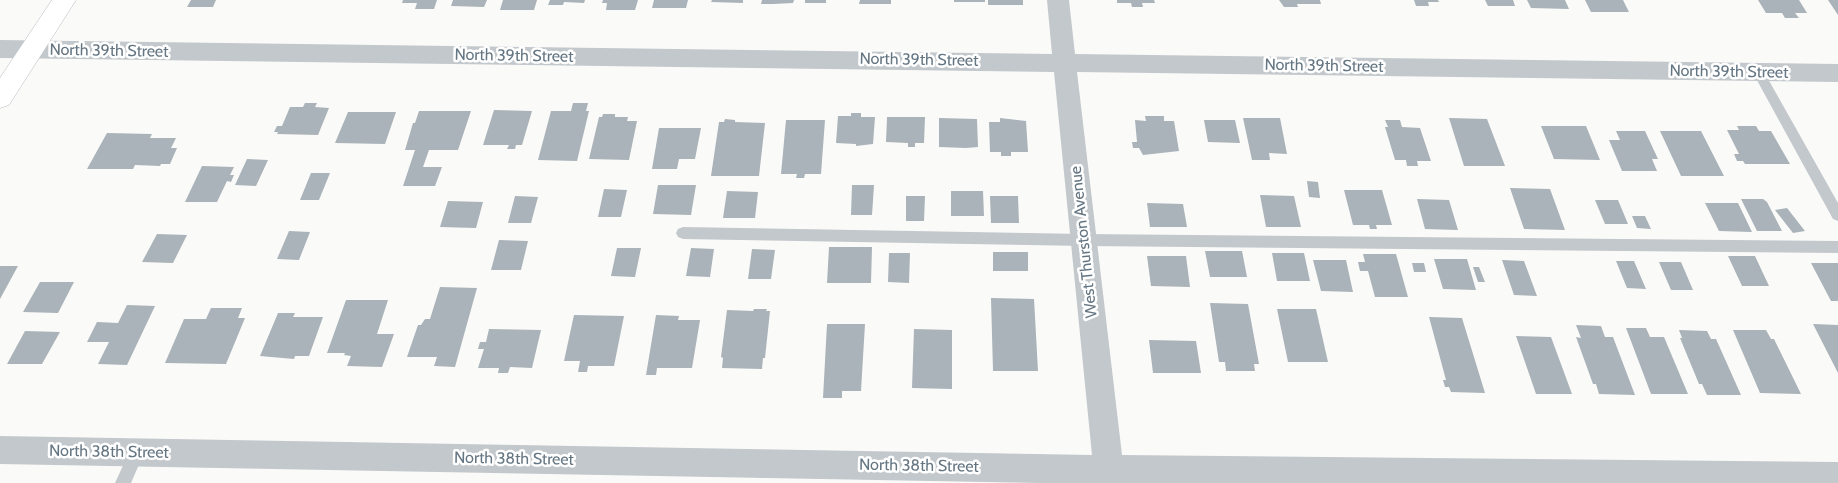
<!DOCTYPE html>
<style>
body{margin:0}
canvas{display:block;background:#fafaf8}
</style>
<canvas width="1838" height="483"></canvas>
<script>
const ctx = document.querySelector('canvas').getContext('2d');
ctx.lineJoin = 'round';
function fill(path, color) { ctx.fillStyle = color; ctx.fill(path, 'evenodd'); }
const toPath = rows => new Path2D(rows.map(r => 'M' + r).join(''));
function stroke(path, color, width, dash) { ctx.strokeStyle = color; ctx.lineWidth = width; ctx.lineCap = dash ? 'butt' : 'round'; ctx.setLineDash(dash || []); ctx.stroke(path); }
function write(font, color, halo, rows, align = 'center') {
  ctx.font = font + ' Cabin,sans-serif'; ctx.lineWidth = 5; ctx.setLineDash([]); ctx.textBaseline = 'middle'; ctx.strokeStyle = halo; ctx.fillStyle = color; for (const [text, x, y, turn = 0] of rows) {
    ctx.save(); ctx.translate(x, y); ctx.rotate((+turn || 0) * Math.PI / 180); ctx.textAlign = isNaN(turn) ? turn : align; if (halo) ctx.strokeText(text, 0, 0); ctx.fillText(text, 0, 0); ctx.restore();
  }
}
fill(toPath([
 [191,0,216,0,213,7,187,7],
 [403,0,437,0,434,9,415,9,417,3,402,3],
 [453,0,487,0,484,7,451,6],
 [503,0,537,0,534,10,500,10],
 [550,0,585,0,584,3,564,2,563,5,548,5],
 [603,0,638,0,635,10,606,10,607,3,602,3],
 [654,0,688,0,686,8,652,8],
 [712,0,743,0,743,3,711,2],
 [762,0,794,0,793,3,773,4,761,4],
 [805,0,826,0,826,3,805,3],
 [860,0,891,0,891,4,859,4],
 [954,0,985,0,985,2,954,2],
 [988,0,1023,0,1023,5,988,5],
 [1117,0,1154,0,1155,3,1142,3,1143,7,1132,7,1131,3,1117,3],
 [1279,0,1320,0,1321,4,1297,4,1298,7,1284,7],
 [1414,0,1438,0,1439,2,1428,2,1429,6,1416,6],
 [1485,0,1513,0,1515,6,1488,6],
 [1527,0,1565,0,1569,9,1531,8],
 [1585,0,1623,0,1629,12,1591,12],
 [1758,0,1799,0,1807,13,1795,13,1799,18,1785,18,1782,13,1766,13],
 [1828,0,1838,0,1838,15],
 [305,103,317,103,315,107,329,108,318,135,277,134,278,132,274,132,277,126,282,126,290,107,303,107],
 [573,103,588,103,586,111,589,111,577,161,538,160,551,111,571,111],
 [494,110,532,111,522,145,516,145,515,149,507,149,509,145,483,145],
 [419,111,471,111,458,150,429,150,423,167,442,167,435,186,403,186,415,150,405,150,413,123,415,123],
 [348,112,396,112,385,144,335,143],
 [851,113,861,113,861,117,875,117,873,144,856,146,856,144,836,143,838,116,851,116],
 [603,114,615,114,615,117,628,117,627,121,637,121,629,160,589,159,599,117,602,117],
 [1145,116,1164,116,1164,121,1174,121,1179,151,1143,155,1139,148,1133,148,1132,142,1137,142,1135,120,1146,121],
 [887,117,925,117,924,143,915,143,915,147,908,147,908,143,886,142],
 [939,118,977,119,978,147,966,148,939,147],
 [1000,118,1026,121,1028,152,1011,152,1011,156,1001,156,1001,152,990,152,989,122,1000,122],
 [1243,118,1280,118,1287,154,1269,153,1270,160,1252,160],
 [1449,118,1487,119,1505,166,1464,166],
 [725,119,735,120,735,122,765,123,759,176,711,176,719,122,724,122],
 [786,120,825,120,821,174,805,174,804,178,796,178,797,174,781,174],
 [1204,120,1235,120,1240,143,1208,142],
 [1385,120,1400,120,1402,127,1420,128,1431,161,1417,161,1418,166,1407,166,1406,160,1395,160,1385,127,1388,127],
 [1541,126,1586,126,1600,160,1554,159],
 [1737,126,1756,126,1759,131,1771,131,1790,164,1745,164,1743,161,1737,161,1734,154,1739,154,1727,130,1739,130],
 [659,128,701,128,695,159,679,159,677,169,652,169],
 [1616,131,1645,131,1658,159,1652,159,1657,171,1622,171,1609,140,1620,140],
 [1660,131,1701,131,1724,176,1681,176],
 [107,133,152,134,150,138,176,138,171,148,177,148,170,164,161,164,160,166,135,165,133,169,87,169],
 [247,159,268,160,256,186,235,185],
 [202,166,234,167,230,175,234,175,231,182,227,181,217,202,185,202],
 [311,173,330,173,319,200,300,200],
 [1307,181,1318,182,1320,198,1309,197],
 [658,185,696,185,691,215,653,214],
 [852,185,874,185,872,215,851,215],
 [1510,188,1550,189,1565,230,1524,229],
 [604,189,627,190,621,217,598,217],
 [1344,190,1382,190,1392,225,1376,225,1377,229,1370,229,1369,225,1353,225],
 [727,191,758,192,755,218,723,218],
 [951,191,983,191,984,216,951,216],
 [1260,195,1294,196,1301,227,1266,227],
 [515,196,538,197,531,223,508,223],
 [906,196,925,196,924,221,906,221],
 [990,196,1018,196,1019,223,991,223],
 [1417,199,1449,200,1458,230,1425,229],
 [1741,199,1763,199,1767,202,1782,231,1757,231],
 [1595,200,1618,200,1628,224,1605,224],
 [448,201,483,202,476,228,440,227],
 [1147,203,1183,204,1187,227,1150,227],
 [1705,203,1738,203,1752,232,1719,231],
 [1787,208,1805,231,1793,233,1775,210],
 [1632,216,1645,216,1651,229,1637,228],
 [289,231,310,232,299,260,277,259],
 [157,234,187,235,173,263,142,262],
 [499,240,528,241,521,270,491,270],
 [829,247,872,247,871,283,827,283],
 [617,248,641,248,635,277,611,276],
 [691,248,714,249,710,277,686,276],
 [752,249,775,250,771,279,748,279],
 [1205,251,1242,251,1247,277,1210,277],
 [993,252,1028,252,1028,271,993,271],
 [889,253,910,253,909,283,888,282],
 [1272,253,1304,253,1310,281,1277,281],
 [1363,254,1396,254,1408,297,1375,297,1368,271,1360,271,1358,262,1365,262],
 [1147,256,1186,256,1190,287,1151,286],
 [1728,256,1755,256,1769,286,1742,286],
 [1434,259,1467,259,1476,290,1443,289],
 [1313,260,1346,260,1353,292,1321,291],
 [1502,260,1524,261,1537,296,1514,295],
 [1616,261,1634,261,1646,289,1627,288],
 [1659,262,1681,262,1693,290,1671,290],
 [1412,263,1424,263,1426,272,1414,272],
 [1811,263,1838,263,1838,301,1831,301],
 [0,266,18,266,0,299],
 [1473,267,1479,267,1485,282,1478,282],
 [40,282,74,282,58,313,23,312],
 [440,287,477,288,455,367,434,366,437,357,407,357,418,325,421,325,425,319,430,319],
 [991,298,1034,299,1038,371,993,371],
 [346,300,388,300,377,334,394,334,382,367,347,366,351,356,344,355,345,353,327,353],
 [1210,303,1248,304,1259,364,1254,364,1255,371,1226,371,1225,362,1219,362],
 [127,305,155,306,127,365,98,364,109,342,87,342,97,322,118,323],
 [211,308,242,308,238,318,245,318,226,364,165,363,184,319,206,319],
 [754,309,767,309,766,311,770,311,765,358,763,358,762,369,722,368,723,358,721,357,727,310,753,311],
 [1277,309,1316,309,1328,362,1288,362],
 [278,313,295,313,293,317,323,317,309,356,295,356,294,359,260,356],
 [574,315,624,316,614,366,588,366,587,372,578,372,580,361,564,361],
 [656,315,679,316,678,320,700,320,692,368,657,368,656,375,646,375],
 [1429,317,1462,318,1485,393,1451,392,1449,387,1445,387,1443,380,1446,380],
 [827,324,865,324,861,391,842,391,842,398,823,398],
 [1813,324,1838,325,1838,373],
 [1576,325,1601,326,1605,337,1613,337,1635,395,1599,394,1596,384,1593,384,1576,337,1581,338],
 [1626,328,1646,328,1650,337,1664,337,1688,394,1651,394],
 [489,329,541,330,532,368,510,367,508,373,498,373,499,368,478,368,484,349,478,349,480,342,486,342],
 [914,329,952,330,952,389,912,388],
 [1679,330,1707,331,1711,339,1716,339,1741,395,1707,395,1702,384,1699,384,1680,338,1682,338],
 [1733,330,1766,330,1771,339,1774,339,1801,394,1760,393],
 [25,331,60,332,42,364,7,364],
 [1516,336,1551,337,1572,394,1536,394],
 [1149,340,1196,341,1201,373,1153,373]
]), '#aab3b9');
const primary = toPath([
 [52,0,76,0,9,105,0,108,0,78,52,0]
]);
stroke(primary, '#b5babe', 1);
fill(toPath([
 [1759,68,1763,70,1838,203,1838,221,1833,219,1753,73,1755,70,1759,68],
 [683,227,1084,234,1838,241,1838,253,1084,246,683,239,678,237,676,233,678,229,683,227],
 [136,446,141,448,144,453,131,483,115,483,131,448,136,446]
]), '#c3c8cc');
fill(toPath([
 [1047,0,1069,0,1075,54,1838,64,1838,82,1077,72,1122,455,1838,462,1838,483,1040,483,0,464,0,436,1092,455,1054,72,0,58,0,40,1052,54,1047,0]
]), '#c3c8cc');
fill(primary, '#fff');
write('16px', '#657683', '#fff', [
 ["North 39th Street",109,51,1],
 ["North 39th Street",514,56,1],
 ["North 39th Street",919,60,1],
 ["North 39th Street",1324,66,1],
 ["North 39th Street",1729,72,1],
 ["West Thurston Avenue",1084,242,-96],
 ["North 38th Street",109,452,1],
 ["North 38th Street",514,459,1],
 ["North 38th Street",919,466,1]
]);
</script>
